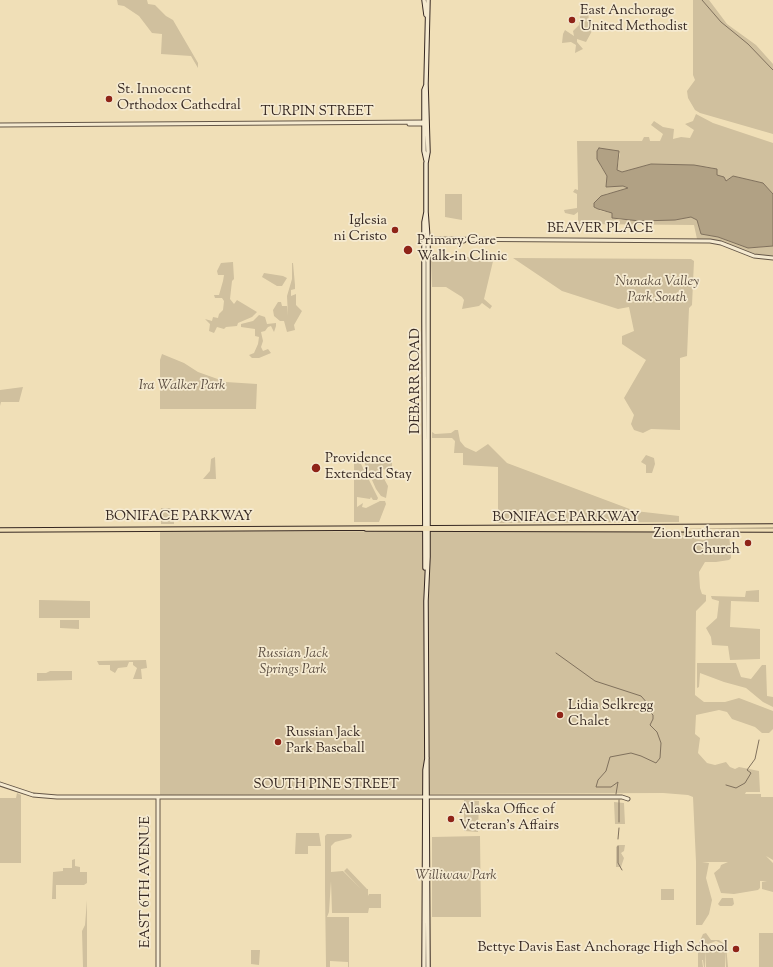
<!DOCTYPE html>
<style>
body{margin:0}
canvas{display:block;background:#f0dfb7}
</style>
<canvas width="773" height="967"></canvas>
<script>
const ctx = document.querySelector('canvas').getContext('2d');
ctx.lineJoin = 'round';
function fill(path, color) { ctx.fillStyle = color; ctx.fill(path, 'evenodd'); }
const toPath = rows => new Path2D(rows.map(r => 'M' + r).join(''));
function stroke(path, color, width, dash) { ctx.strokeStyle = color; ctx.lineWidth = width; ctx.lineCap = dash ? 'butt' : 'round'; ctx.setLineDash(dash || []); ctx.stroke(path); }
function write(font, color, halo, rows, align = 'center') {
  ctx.font = font + ' "Sorts Mill Goudy",serif'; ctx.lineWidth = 3.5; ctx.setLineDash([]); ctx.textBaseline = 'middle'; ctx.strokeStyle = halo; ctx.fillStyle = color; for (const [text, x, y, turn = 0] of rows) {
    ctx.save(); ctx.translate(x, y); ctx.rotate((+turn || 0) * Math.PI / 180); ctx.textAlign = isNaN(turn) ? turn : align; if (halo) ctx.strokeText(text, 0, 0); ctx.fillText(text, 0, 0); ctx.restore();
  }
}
fill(toPath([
 [117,0,147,0,148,4,155,5,166,16,173,20,198,63,198,68,191,56,161,54,162,34,152,33,139,16,124,6,118,5],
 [693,0,709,0,727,24,756,45,773,64,773,134,700,113,695,110,688,98,687,91,695,80,693,75],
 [585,8,588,10,589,22,592,31,586,42,577,39,577,42,583,49,575,53,576,45,571,42,562,43,563,34,565,30,574,36,573,31,579,25,581,10],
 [696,114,713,123,773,143,773,194,763,183,733,176,726,181,724,177,717,175,717,169,709,167,651,164,622,172,617,170,620,153,600,165,607,176,606,187,623,186,628,189,606,194,594,207,601,211,612,213,612,218,619,220,675,220,691,217,697,220,701,234,718,237,751,248,773,246,773,256,748,253,722,241,697,239,694,225,578,224,578,212,574,215,565,213,564,210,577,208,577,194,573,192,575,189,578,190,577,141,642,141,644,137,649,137,650,141,660,141,663,134,651,125,654,121,663,127,674,129,673,139,681,137,690,138,694,130,685,124,693,121],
 [445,194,462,194,462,220,445,217],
 [467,257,494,257,484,299,492,306,490,309,482,303,479,306,462,309,464,300,462,297,446,287,432,287,431,260,467,260],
 [513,258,691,259,694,261,692,305,689,308,687,356,680,358,680,430,651,429,643,433,634,430,631,424,634,415,624,398,646,360,622,344,622,336,634,331,629,307,618,309,562,291],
 [233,262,234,279,232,281,230,299,234,304,237,300,257,312,252,317,238,323,237,326,226,327,224,329,217,327,214,333,209,331,210,324,205,319,212,321,213,317,218,318,219,314,223,310,224,301,222,298,215,298,214,295,219,295,223,281,224,275,218,275,217,271,221,263],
 [292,263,293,263,295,285,295,289,291,290,291,296,296,294,296,305,302,311,294,325,295,330,287,332,284,321,280,321,274,316,273,310,278,302,281,302,282,306,287,306,288,316,287,296,292,279],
 [264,273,283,276,287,278,282,286,277,286,262,277],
 [259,315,265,317,267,324,276,323,276,326,274,332,271,326,268,327,265,331,261,332,263,341,261,347,263,351,268,349,271,353,259,358,252,358,249,355,254,353,258,344,259,337,255,336,255,329,241,327,241,324,253,321],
 [162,354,184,363,198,372,226,382,257,384,256,409,160,409,160,360],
 [23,387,19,402,1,402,0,406,0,390],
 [455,430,458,430,460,441,465,447,476,452,488,444,507,463,635,511,679,516,679,522,498,523,498,467,463,465,463,453,454,453,455,441,452,438,432,438,432,432,435,434,451,433],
 [646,455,654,458,655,464,652,473,646,473,646,465,641,462],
 [215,457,216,479,203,479,210,471,211,459],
 [364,457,392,459,392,470,382,469,382,475,388,486,386,498,381,496,376,489,364,462],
 [354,458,360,462,378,498,377,500,373,500,371,497,370,499,357,497,357,507,363,503,362,507,366,508,380,501,385,501,386,504,379,522,354,522],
 [161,508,171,508,171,512,174,514,174,524,161,524],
 [160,531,696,532,696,539,704,540,718,532,729,533,731,558,729,560,716,562,705,562,699,572,700,588,702,594,706,595,706,601,696,611,695,695,704,702,725,702,739,698,773,711,773,729,769,733,762,733,755,727,732,719,727,712,719,710,696,715,695,734,700,738,698,753,707,763,715,765,726,762,730,767,735,769,739,767,759,771,760,792,746,792,745,794,761,794,761,797,773,797,773,860,766,856,773,863,773,892,762,889,762,882,767,881,760,881,760,888,758,890,734,894,721,893,714,873,720,868,721,865,728,862,702,862,709,863,706,878,712,900,709,914,702,925,696,925,696,862,693,797,688,795,663,793,160,795],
 [759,590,759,602,731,601,730,627,760,629,760,659,730,660,728,646,712,645,711,637,706,628,717,618,719,601,712,599,711,596,745,597,746,591],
 [39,600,90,601,90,618,39,618],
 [60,620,79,620,79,629,60,628],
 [146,660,147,668,141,669,142,679,133,679,137,668,133,665,133,662,129,662,127,667,118,668,115,673,110,670,110,665,99,665,97,661],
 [697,663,736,663,741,677,751,679,762,665,766,665,767,696,773,697,773,707,763,702,746,688,724,682,700,673,699,687,697,688],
 [50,671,72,671,72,680,37,681,37,673,46,673],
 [17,793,21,795,21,863,0,863,0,798,16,798],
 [464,800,479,801,478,832,464,831],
 [614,802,624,803,625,824,615,824],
 [296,833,319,833,321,846,308,846,308,854,295,854],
 [327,834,351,834,352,836,351,838,335,842,331,846,331,876,331,872,343,871,361,889,368,889,368,896,369,894,381,894,381,908,369,908,368,913,332,913,331,881,329,912,327,917,349,917,349,967,348,967,348,962,330,961,330,967,326,967,325,890,325,836],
 [480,836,481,917,432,917,432,837],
 [619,845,625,845,624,851,621,853,624,858,621,867,616,867,616,847],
 [75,859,75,866,80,867,80,872,87,872,87,883,84,885,56,885,56,899,52,899,53,872,63,871,63,868,72,868,72,860],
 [347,868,367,889,361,889,344,871],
 [661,889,674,889,674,900,661,900],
 [722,898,733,898,734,904,732,906,720,906,718,904],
 [87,900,87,967,83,967,82,931,85,925],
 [706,933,711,940,719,940,726,945,728,967,726,967,726,951,725,967,706,967,705,950,705,967,704,967,703,960,702,960,703,967,698,967,698,945,703,934],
 [716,941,723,944,726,949,705,949,708,944],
 [759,933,773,933,773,967,759,967],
 [251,950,260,950,259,965,251,964]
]), '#d0c09e');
const water = toPath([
 [599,148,619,151,617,170,622,172,651,164,694,165,717,169,717,175,724,177,726,181,733,176,763,183,773,194,773,246,748,248,718,237,701,234,697,220,691,217,675,220,640,221,612,218,612,213,598,209,594,207,594,203,601,196,628,188,623,186,606,187,607,176,597,159,597,151,599,148]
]);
fill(water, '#b1a184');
stroke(water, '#80715d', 1);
stroke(toPath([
 [702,0,721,22,748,44,773,70],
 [556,653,595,681,641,696,649,705,648,710,653,715,653,719,650,725,657,732,661,743,660,758,656,763,641,756,631,753,610,757,606,771,598,780,596,787,611,787,618,782,616,794],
 [726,785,736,788,745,783,751,773,747,770,755,759,759,740],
 [619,822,619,800],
 [618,839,619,828],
 [618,846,618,863,622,870]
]), '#80715d', 1);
const tertiary = toPath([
 [409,124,426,124],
 [0,125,426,122],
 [424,239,710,241,721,243,754,256,773,258],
 [424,243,464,241],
 [0,784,33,795,57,797,622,797,628,799],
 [158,967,158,797]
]);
const secondary = toPath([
 [424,0,426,15],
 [426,160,424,151,424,90,426,85],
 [426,212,428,239,428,557,426,601,428,967],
 [425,568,424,322,424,222,426,212,426,163,428,152,426,84,428,0],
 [424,967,425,770,427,758]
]);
const primary = toPath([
 [366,529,773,530],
 [0,530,773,526]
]);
stroke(tertiary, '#645647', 5);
stroke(secondary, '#362822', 5.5);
stroke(primary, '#362822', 5.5);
stroke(tertiary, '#f5ead0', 3);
stroke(secondary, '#f5ead0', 3.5);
stroke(primary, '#f0dfb7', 3.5);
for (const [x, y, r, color] of [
 [572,20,4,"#8f2418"],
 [109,99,4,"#8f2418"],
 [395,230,4,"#8f2418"],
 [408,250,5,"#8f2418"],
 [316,468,5,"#8f2418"],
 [748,543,4,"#8f2418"],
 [560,715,4,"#8f2418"],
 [278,742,4,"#8f2418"],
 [451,819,4,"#8f2418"],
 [736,949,4,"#8f2418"]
]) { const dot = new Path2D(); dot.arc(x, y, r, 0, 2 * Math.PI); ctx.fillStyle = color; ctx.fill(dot); stroke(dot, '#f5ead0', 1.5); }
write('14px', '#362822', '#f5ead0', [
 ["East Anchorage",580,12],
 ["United Methodist",580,28],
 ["St. Innocent",117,91],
 ["Orthodox Cathedral",117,107],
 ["Iglesia",387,222,"right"],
 ["ni Cristo",387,238,"right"],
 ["Primary Care",417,242],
 ["Walk-in Clinic",417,258],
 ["Providence",325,460],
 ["Extended Stay",325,476],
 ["Zion Lutheran",740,535,"right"],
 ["Church",740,551,"right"],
 ["Lidia Selkregg",568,707],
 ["Chalet",568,723],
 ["Russian Jack",286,734],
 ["Park Baseball",286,750],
 ["Alaska Office of",459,811],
 ["Veteran's Affairs",459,827],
 ["Bettye Davis East Anchorage High School",728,949,"right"]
], 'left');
write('14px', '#362822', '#f5ead0', [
 ["TURPIN STREET",317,113],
 ["BEAVER PLACE",600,230],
 ["DEBARR ROAD",417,381,-90],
 ["BONIFACE PARKWAY",179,518],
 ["BONIFACE PARKWAY",566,519],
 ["SOUTH PINE STREET",326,786],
 ["EAST 6TH AVENUE",147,882,-90]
]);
write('italic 14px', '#5c4e41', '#f5ead0', [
 ["Nunaka Valley",657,283],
 ["Park South",657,299],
 ["Ira Walker Park",182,387],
 ["Russian Jack",293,655],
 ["Springs Park",293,671],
 ["Williwaw Park",456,877]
]);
</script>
